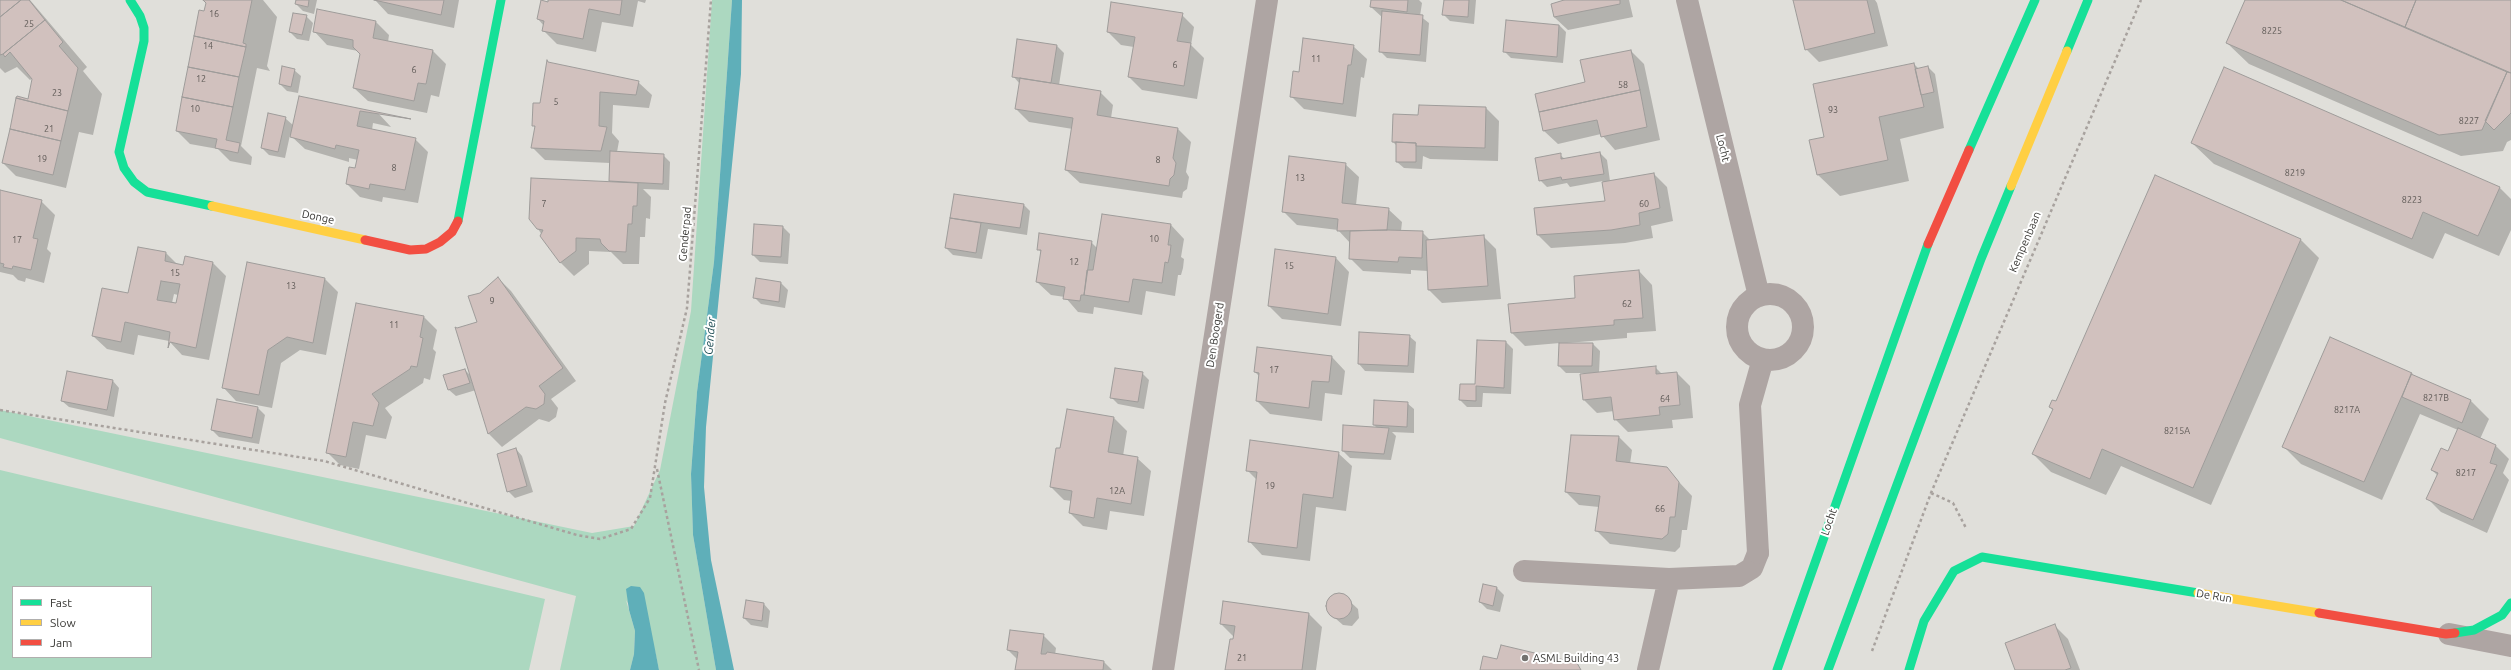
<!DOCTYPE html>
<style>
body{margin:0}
#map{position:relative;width:2511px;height:670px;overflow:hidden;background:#e0dfda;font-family:Ubuntu,sans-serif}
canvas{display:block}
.legend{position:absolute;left:12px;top:586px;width:140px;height:72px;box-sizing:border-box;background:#fff;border:1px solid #b0afae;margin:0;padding:5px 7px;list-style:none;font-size:12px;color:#393835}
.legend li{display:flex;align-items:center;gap:8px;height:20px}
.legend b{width:20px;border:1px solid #b0afae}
</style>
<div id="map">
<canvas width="2511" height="670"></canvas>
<ul class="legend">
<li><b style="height:5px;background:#16e098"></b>Fast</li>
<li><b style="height:5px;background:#ffcf43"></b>Slow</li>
<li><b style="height:5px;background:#f24e42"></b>Jam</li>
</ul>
</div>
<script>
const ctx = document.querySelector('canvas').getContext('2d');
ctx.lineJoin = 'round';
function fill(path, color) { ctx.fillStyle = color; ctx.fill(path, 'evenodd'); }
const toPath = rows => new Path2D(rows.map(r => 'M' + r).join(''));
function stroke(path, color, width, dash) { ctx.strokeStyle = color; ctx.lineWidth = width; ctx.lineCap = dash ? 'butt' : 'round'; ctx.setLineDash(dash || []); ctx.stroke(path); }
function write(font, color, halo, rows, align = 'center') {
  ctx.font = font + ' Ubuntu,sans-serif'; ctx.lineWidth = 4; ctx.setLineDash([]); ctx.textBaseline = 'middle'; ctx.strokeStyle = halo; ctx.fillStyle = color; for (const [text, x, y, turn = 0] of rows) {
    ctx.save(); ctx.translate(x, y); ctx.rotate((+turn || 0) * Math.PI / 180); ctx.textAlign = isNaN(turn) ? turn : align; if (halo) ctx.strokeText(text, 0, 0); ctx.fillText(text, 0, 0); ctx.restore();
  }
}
fill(toPath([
 [712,0,732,0,714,262,697,392,691,474,693,535,716,670,659,670,655,651,626,600,635,631,634,654,630,670,560,670,576,596,0,438,0,410,592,533,634,526,660,470,691,311],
 [0,470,545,599,529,670,0,670],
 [13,587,151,587,151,657,13,657]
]), '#acd8c0');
fill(toPath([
 [732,0,742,0,741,74,706,427,704,487,711,560,734,670,716,670,693,535,691,474,697,392,714,262],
 [631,586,640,587,644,593,659,670,630,670,634,654,635,631,629,610,626,589]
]), '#5fafb9');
fill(toPath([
 [0,0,30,0,87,67,83,71,102,94,93,135,79,132,66,188,16,176,3,163,29,100,34,77,30,80,17,67,5,73,0,68],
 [205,0,263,0,277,17,267,66,270,71,257,68,241,146,252,157,251,165,230,161,218,149,190,144,177,131,204,13,207,2],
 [297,0,317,0,314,14,303,11,296,4],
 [375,0,459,0,454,28,388,14],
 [550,0,646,0,645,3,638,1,633,27,602,22,596,52,557,44,543,30,544,26,538,19],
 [1372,0,1419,0,1422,3,1420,16,1429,23,1426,62,1387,58,1380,51,1383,18,1371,7],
 [1445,0,1476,0,1474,24,1450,21,1444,15],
 [1566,0,1629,0,1633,17,1568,30,1554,17],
 [1794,0,1875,0,1877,3,1888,46,1819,62,1806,49],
 [2246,0,2511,0,2511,140,2507,142,2503,151,2461,156,2249,64,2227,43],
 [318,10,376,22,389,35,388,42,433,51,446,64,439,97,431,95,427,113,368,101,354,88,361,54,358,51,327,45,314,31],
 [1181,14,1194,27,1191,45,1204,58,1197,99,1142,90,1129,77,1134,47,1121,45,1108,32],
 [306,16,313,23,309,41,297,39,290,32],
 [1559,25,1566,32,1563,63,1511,58,1504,51],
 [1018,40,1057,46,1064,53,1059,85,1100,92,1113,105,1111,118,1177,128,1191,142,1186,172,1189,177,1187,189,1183,192,1182,198,1080,183,1066,170,1073,129,1029,122,1016,109,1020,84,1013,76],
 [1353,46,1367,59,1364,78,1361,77,1356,117,1304,109,1291,96,1300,73],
 [1631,51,1644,64,1660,140,1615,150,1601,134,1558,144,1544,131,1536,95,1586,83],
 [1914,64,1919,69,1928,67,1935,74,1944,128,1900,139,1909,181,1840,196,1818,175,1811,141,1825,138],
 [294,70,301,76,298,93,287,91,280,84],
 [638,82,652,95,649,108,613,105,612,133,619,141,617,152,663,155,670,162,669,190,643,189,651,197,650,219,646,218,645,237,640,237,639,264,623,264,611,252,589,251,589,264,574,276,561,263,538,229,612,183,610,163,545,160,532,147,536,128,533,125,541,104],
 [299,97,378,113,391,127,373,123,372,130,415,139,428,152,418,203,383,197,382,202,360,197,347,184,356,169,358,160,349,158,349,162,305,149,290,135,285,158,269,155,262,148,285,118,294,126],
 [1486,108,1499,121,1498,161,1430,159,1423,156,1422,169,1404,168,1397,162,1397,146,1393,142,1419,117],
 [2192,143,2499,187,2511,199,2511,230,2499,256,2445,233,2433,259,2214,164],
 [1600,153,1607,160,1610,181,1654,174,1667,187,1673,221,1651,226,1653,238,1625,243,1551,248,1538,235,1535,209,1606,202,1603,181,1570,187,1567,183,1547,187,1540,180,1560,155,1565,159],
 [1345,164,1359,177,1356,205,1388,209,1402,222,1401,231,1422,232,1431,241,1483,236,1496,249,1501,299,1442,303,1429,290,1428,271,1411,270,1411,274,1363,271,1350,258,1351,244,1338,230,1297,225,1283,211],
 [0,192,41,201,55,215,47,249,51,253,44,283,26,278,25,282,18,280,13,275,0,272],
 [955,195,1023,204,1030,211,1027,235,988,229,982,259,953,255,946,248],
 [1171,225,1184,239,1181,257,1184,259,1183,268,1181,275,1178,275,1175,296,1146,291,1142,315,1094,307,1093,314,1078,312,1065,297,1051,295,1037,282,1042,253,1038,249,1091,242,1098,249],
 [783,227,790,234,788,264,760,262,753,255],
 [2301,240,2319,258,2211,505,2121,466,2106,495,2051,472,2033,454,2053,411,2050,407],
 [166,253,177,264,184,266,213,263,226,276,209,360,182,355,169,341,138,335,134,355,107,349,93,336],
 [174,294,178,295,176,304,172,303],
 [1336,258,1349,272,1341,326,1282,319,1269,306],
 [247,263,325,279,338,292,326,355,300,350,281,363,272,408,236,401,223,387],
 [1639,271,1652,285,1656,331,1627,333,1627,338,1567,343,1593,344,1600,351,1599,373,1655,367,1662,374,1677,373,1690,386,1693,418,1672,420,1673,428,1628,432,1615,419,1614,411,1597,413,1584,400,1590,373,1566,373,1559,366,1560,343,1525,346,1512,333,1576,298],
 [498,278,511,291,576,381,551,399,558,408,556,417,549,422,539,419,502,447,489,434,476,390,456,396,449,390,465,370,471,376,480,294],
 [781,283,788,290,785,308,761,304,754,297],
 [424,317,437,330,433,349,436,352,430,380,424,378,423,383,385,408,392,417,386,439,366,435,359,469,340,465,327,452],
 [1409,336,1416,342,1414,373,1365,371,1359,364],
 [2330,339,2471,401,2489,419,2480,439,2496,446,2509,459,2503,473,2509,480,2487,533,2441,512,2428,499,2438,476,2432,470,2448,452,2458,430,2420,414,2382,500,2301,464,2283,446],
 [1506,342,1513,349,1511,394,1483,393,1482,407,1467,407,1460,400,1476,385],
 [1332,357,1345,371,1342,395,1325,393,1322,421,1270,414,1257,401,1260,377,1255,372],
 [1142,373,1149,380,1144,409,1118,404,1111,397],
 [113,381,119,388,114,417,69,407,62,401],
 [218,400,258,408,265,415,259,444,219,437,212,430],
 [1407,403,1414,409,1414,433,1392,432,1396,436,1391,460,1350,458,1343,451,1377,428,1374,425],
 [1114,418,1127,431,1123,456,1137,458,1151,471,1144,516,1110,511,1107,530,1083,526,1070,513,1072,501,1064,500,1051,487,1061,449],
 [1619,437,1632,450,1630,464,1666,468,1692,496,1687,530,1682,530,1680,547,1675,552,1610,544,1596,530,1599,507,1579,505,1566,492],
 [516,449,522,456,533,492,515,498,508,491],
 [1338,453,1352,466,1346,511,1316,507,1310,561,1262,555,1249,541,1257,480,1247,470],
 [1484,585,1497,588,1504,595,1500,612,1487,609,1480,602],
 [1332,595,1343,595,1358,609,1359,618,1352,626,1343,625,1328,612,1327,603],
 [1224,602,1309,614,1322,627,1316,670,1226,670,1235,638,1221,624],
 [764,604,770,611,768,628,751,625,744,618],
 [2055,626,2068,639,2080,670,2016,670],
 [1043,635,1056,648,1055,655,1104,662,1112,670,1016,670,1018,660,1008,650]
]), '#0003');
const building = toPath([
 [0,0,21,0,0,17,0,0],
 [21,0,29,0,45,20,3,54,0,55,0,17,21,0],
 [203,0,252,0,243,43,246,44,246,47,194,36,199,10,204,11,206,3,203,0],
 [296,0,309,0,308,7,295,4,296,0],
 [374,0,444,0,441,15,374,0],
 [541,0,548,2,548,0,622,0,620,15,589,9,583,39,542,31,544,21,537,19,541,0],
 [1371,0,1408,0,1407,12,1370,7,1371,0],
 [1444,0,1469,0,1468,17,1442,15,1444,0],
 [1564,0,1620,0,1620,4,1554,17,1551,4,1564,0],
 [1793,0,1867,0,1875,33,1805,50,1793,0],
 [2245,0,2341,0,2507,72,2482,130,2439,135,2226,43,2245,0],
 [2341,0,2416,0,2405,27,2341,0],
 [2416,0,2511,0,2511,73,2405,27,2416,0],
 [1111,2,1183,13,1177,41,1191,43,1184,86,1128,77,1135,37,1107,32,1111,2],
 [317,9,376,21,373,38,433,50,426,84,418,83,414,101,353,88,360,54,353,47,353,40,313,32,317,9],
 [1382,11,1423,15,1420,55,1379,52,1382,11],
 [293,13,307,15,302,35,289,32,293,13],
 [45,20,63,42,59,46,78,68,68,111,16,98,17,96,28,99,32,79,10,52,5,57,3,54,45,20],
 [1506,20,1559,25,1557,57,1503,52,1506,20],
 [194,36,246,47,239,77,188,67,194,36],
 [1303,38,1354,45,1351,65,1348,65,1343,104,1290,97,1293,71,1299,72,1303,38],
 [1017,39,1057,45,1051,83,1012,77,1017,39],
 [1631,50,1640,90,1539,112,1535,94,1585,82,1580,60,1631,50],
 [547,60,548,62,639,81,636,95,600,92,599,126,607,127,601,151,531,148,535,126,532,126,533,103,540,103,547,60],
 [1914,63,1924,107,1879,117,1888,160,1817,175,1809,140,1824,137,1813,84,1914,63],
 [282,66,295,69,291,87,279,84,282,66],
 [1928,66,1934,92,1921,95,1915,69,1928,66],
 [188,67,239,77,233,107,182,97,188,67],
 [2224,67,2500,187,2478,236,2423,212,2412,239,2191,143,2224,67],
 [2507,72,2511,73,2511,113,2494,130,2485,121,2507,72],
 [1020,78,1101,91,1097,115,1178,128,1173,158,1176,163,1174,175,1170,179,1169,186,1065,170,1073,118,1015,109,1020,78],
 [1640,90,1647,127,1601,137,1597,120,1543,131,1539,112,1640,90],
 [299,96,411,119,360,111,357,126,416,138,405,190,370,184,369,189,346,184,349,167,355,168,359,150,336,145,335,149,290,137,299,96],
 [182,97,233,107,226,140,240,143,238,153,215,148,217,139,176,131,182,97],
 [16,98,68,111,61,141,10,129,16,98],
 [1419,105,1486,107,1485,148,1416,146,1416,143,1392,142,1393,114,1418,115,1419,105],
 [268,113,286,117,278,152,261,148,268,113],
 [10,129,61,141,53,175,2,163,10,129],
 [1396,142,1416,143,1416,162,1396,162,1396,142],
 [610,151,664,154,663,184,609,181,610,151],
 [1600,152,1604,174,1562,180,1561,177,1539,181,1535,158,1561,153,1561,159,1600,152],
 [1289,156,1346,163,1342,203,1389,208,1387,230,1337,231,1338,219,1282,212,1289,156],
 [1654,173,1660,208,1639,213,1640,225,1611,230,1537,235,1534,208,1605,201,1602,182,1654,173],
 [2155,175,2301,239,2193,488,2102,449,2090,479,2032,454,2053,409,2049,407,2052,400,2056,401,2155,175],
 [531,178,638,183,637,206,633,206,632,224,628,224,626,252,609,251,601,243,600,239,576,238,576,251,560,263,540,236,543,230,537,229,529,219,531,178],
 [0,190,42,200,33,238,38,239,31,270,13,266,12,269,3,267,4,264,0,263,0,190],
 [954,194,1024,204,1020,228,950,218,954,194],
 [1102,214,1171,224,1168,245,1171,245,1170,254,1168,263,1165,262,1162,283,1133,279,1129,302,1084,295,1087,270,1093,270,1102,214],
 [950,218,981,223,976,253,945,248,950,218],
 [754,224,783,226,781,257,752,255,754,224],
 [1387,230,1423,231,1422,258,1399,257,1398,262,1349,259,1350,231,1387,230],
 [1039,233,1092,241,1084,295,1081,295,1080,301,1063,299,1065,287,1036,282,1041,250,1037,250,1039,233],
 [1484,235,1488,286,1428,290,1426,240,1484,235],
 [138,247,166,252,165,261,183,265,185,256,213,262,196,348,170,342,168,348,170,332,125,322,121,342,92,336,102,288,128,293,138,247],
 [161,281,180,284,176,303,157,300,161,281],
 [1275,249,1336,257,1328,314,1268,306,1275,249],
 [247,262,325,278,313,343,287,337,268,350,259,395,222,388,247,262],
 [1639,270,1643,318,1614,320,1614,325,1511,333,1508,304,1575,298,1574,276,1639,270],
 [498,277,563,368,539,386,545,394,544,404,536,409,526,407,488,434,455,327,457,328,477,322,468,296,480,293,498,277],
 [756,278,781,282,779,302,753,298,756,278],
 [356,303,424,316,420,337,423,338,417,367,411,366,410,369,372,394,379,403,373,426,353,422,346,457,326,453,356,303],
 [1359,332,1410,335,1408,366,1358,364,1359,332],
 [2330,337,2412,373,2364,482,2282,447,2330,337],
 [1477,340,1506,341,1504,388,1476,386,1476,401,1459,400,1460,384,1475,384,1477,340],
 [1559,343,1593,343,1592,366,1558,366,1559,343],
 [1257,347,1332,356,1329,382,1312,381,1309,408,1256,401,1259,373,1254,372,1257,347],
 [1656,366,1656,374,1677,372,1680,405,1659,407,1660,415,1614,420,1611,397,1583,400,1580,374,1656,366],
 [1115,368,1143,372,1138,402,1110,398,1115,368],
 [465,369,470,383,448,390,443,375,465,369],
 [67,371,113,380,107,410,61,401,67,371],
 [2411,374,2471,400,2462,423,2402,397,2411,374],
 [217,399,258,407,252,438,211,430,217,399],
 [1374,400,1408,402,1407,427,1373,425,1374,400],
 [1067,409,1114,417,1108,452,1138,457,1131,504,1097,498,1094,518,1069,513,1072,491,1050,487,1056,448,1060,448,1067,409],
 [1343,425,1389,428,1384,454,1342,451,1343,425],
 [2458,428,2496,445,2490,463,2497,465,2473,520,2426,499,2438,473,2431,470,2441,448,2448,451,2458,428],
 [1571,435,1619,436,1616,461,1667,467,1679,482,1675,517,1670,517,1668,534,1662,539,1595,531,1600,496,1565,492,1571,435],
 [1250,440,1339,452,1333,498,1303,494,1297,548,1248,542,1257,472,1246,471,1250,440],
 [516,448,527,486,507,492,497,454,516,448],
 [1483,584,1497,587,1493,606,1479,602,1483,584],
 '1326 606a13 13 0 1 1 26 0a13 13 0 1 1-26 0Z',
 [746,600,764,603,762,621,743,618,746,600],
 [1223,601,1309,613,1302,670,1225,670,1230,639,1233,639,1235,626,1220,624,1223,601],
 [2055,624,2071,668,2065,670,2015,670,2005,643,2055,624],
 [1010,630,1044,634,1041,654,1046,654,1047,652,1104,661,1103,670,1015,670,1018,652,1007,650,1010,630],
 [1501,645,1577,663,1581,670,1480,670,1483,656,1497,659,1501,645]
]);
fill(building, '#d1c1be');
stroke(building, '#9e9c9a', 1);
stroke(toPath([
 [0,410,324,461,577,535,600,539,631,529,650,498,665,403,687,308,711,0],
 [657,469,699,670],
 [1931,493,1953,503,1966,528],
 [1872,651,1931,493,2141,0]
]), '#a8a29e', 2.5, [3, 3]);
stroke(toPath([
 [1524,571,1669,579,1739,576,1752,568,1758,553],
 [1648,670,1669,579]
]), '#aea5a3', 22);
stroke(toPath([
 [1687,0,1759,296],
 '1737 327a33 33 0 1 1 66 0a33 33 0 1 1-66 0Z',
 [1758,553,1750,405,1763,359],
 [2449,634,2511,646],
 [1163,670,1267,0]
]), '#aea5a3', 22);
stroke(toPath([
 [130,0,140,16,144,28,144,41,119,152,124,168,134,182,147,192,212,206],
 [2067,51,2088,0],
 [1969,150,2035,0],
 [458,221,501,0],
 [2455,633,2474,630,2502,615,2511,603],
 [1777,670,1928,244],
 [1828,670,1981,259,2011,186],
 [1909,670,1924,621,1954,571,1982,557,2198,593]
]), '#16e098', 9);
stroke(toPath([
 [2011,186,2067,51],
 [212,206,365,240],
 [2198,593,2319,613]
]), '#ffcf43', 9);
stroke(toPath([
 [365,240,410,250,426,249,440,242,452,232,458,221],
 [1928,244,1969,150],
 [2319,613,2446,634,2455,633]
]), '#f24e42', 9);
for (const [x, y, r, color] of [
 [1525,658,4,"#73726f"]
]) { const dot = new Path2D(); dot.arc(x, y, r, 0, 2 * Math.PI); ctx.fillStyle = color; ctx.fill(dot); stroke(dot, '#fff', 1.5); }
write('9px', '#5f5a57', null, [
 ["16",214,14],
 ["25",29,24],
 ["8225",2272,31],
 ["14",208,46],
 ["11",1316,59],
 ["6",1175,65],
 ["6",414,70],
 ["12",201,79],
 ["58",1623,85],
 ["23",57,93],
 ["5",556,102],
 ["10",195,109],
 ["93",1833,110],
 ["8227",2469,121],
 ["21",49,129],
 ["19",42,159],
 ["8",1158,160],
 ["8",394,168],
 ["8219",2295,173],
 ["13",1300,178],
 ["8223",2412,200],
 ["7",544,204],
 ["60",1644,204],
 ["10",1154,239],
 ["17",17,240],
 ["12",1074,262],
 ["15",1289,266],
 ["15",175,273],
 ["13",291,286],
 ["9",492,301],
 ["62",1627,304],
 ["11",394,325],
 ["17",1274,370],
 ["8217B",2436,398],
 ["64",1665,399],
 ["8217A",2347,410],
 ["8215A",2177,431],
 ["8217",2466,473],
 ["19",1270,486],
 ["12A",1117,491],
 ["66",1660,509],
 ["21",1242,658]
]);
write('11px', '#393835', '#fff', [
 ["Locht",1723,148,76],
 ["Donge",318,217,12],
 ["Genderpad",685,234,-85],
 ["Kempenbaan",2025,242,-67],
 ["Den Boogerd",1215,335,-81],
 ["Locht",1829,522,-71],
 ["De Run",2214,596,9]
]);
write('11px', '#393835', '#fff', [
 ["ASML Building 43",1533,658]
], 'left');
write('italic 12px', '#1f4e55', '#fff', [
 ["Gender",710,336,-85]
]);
</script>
